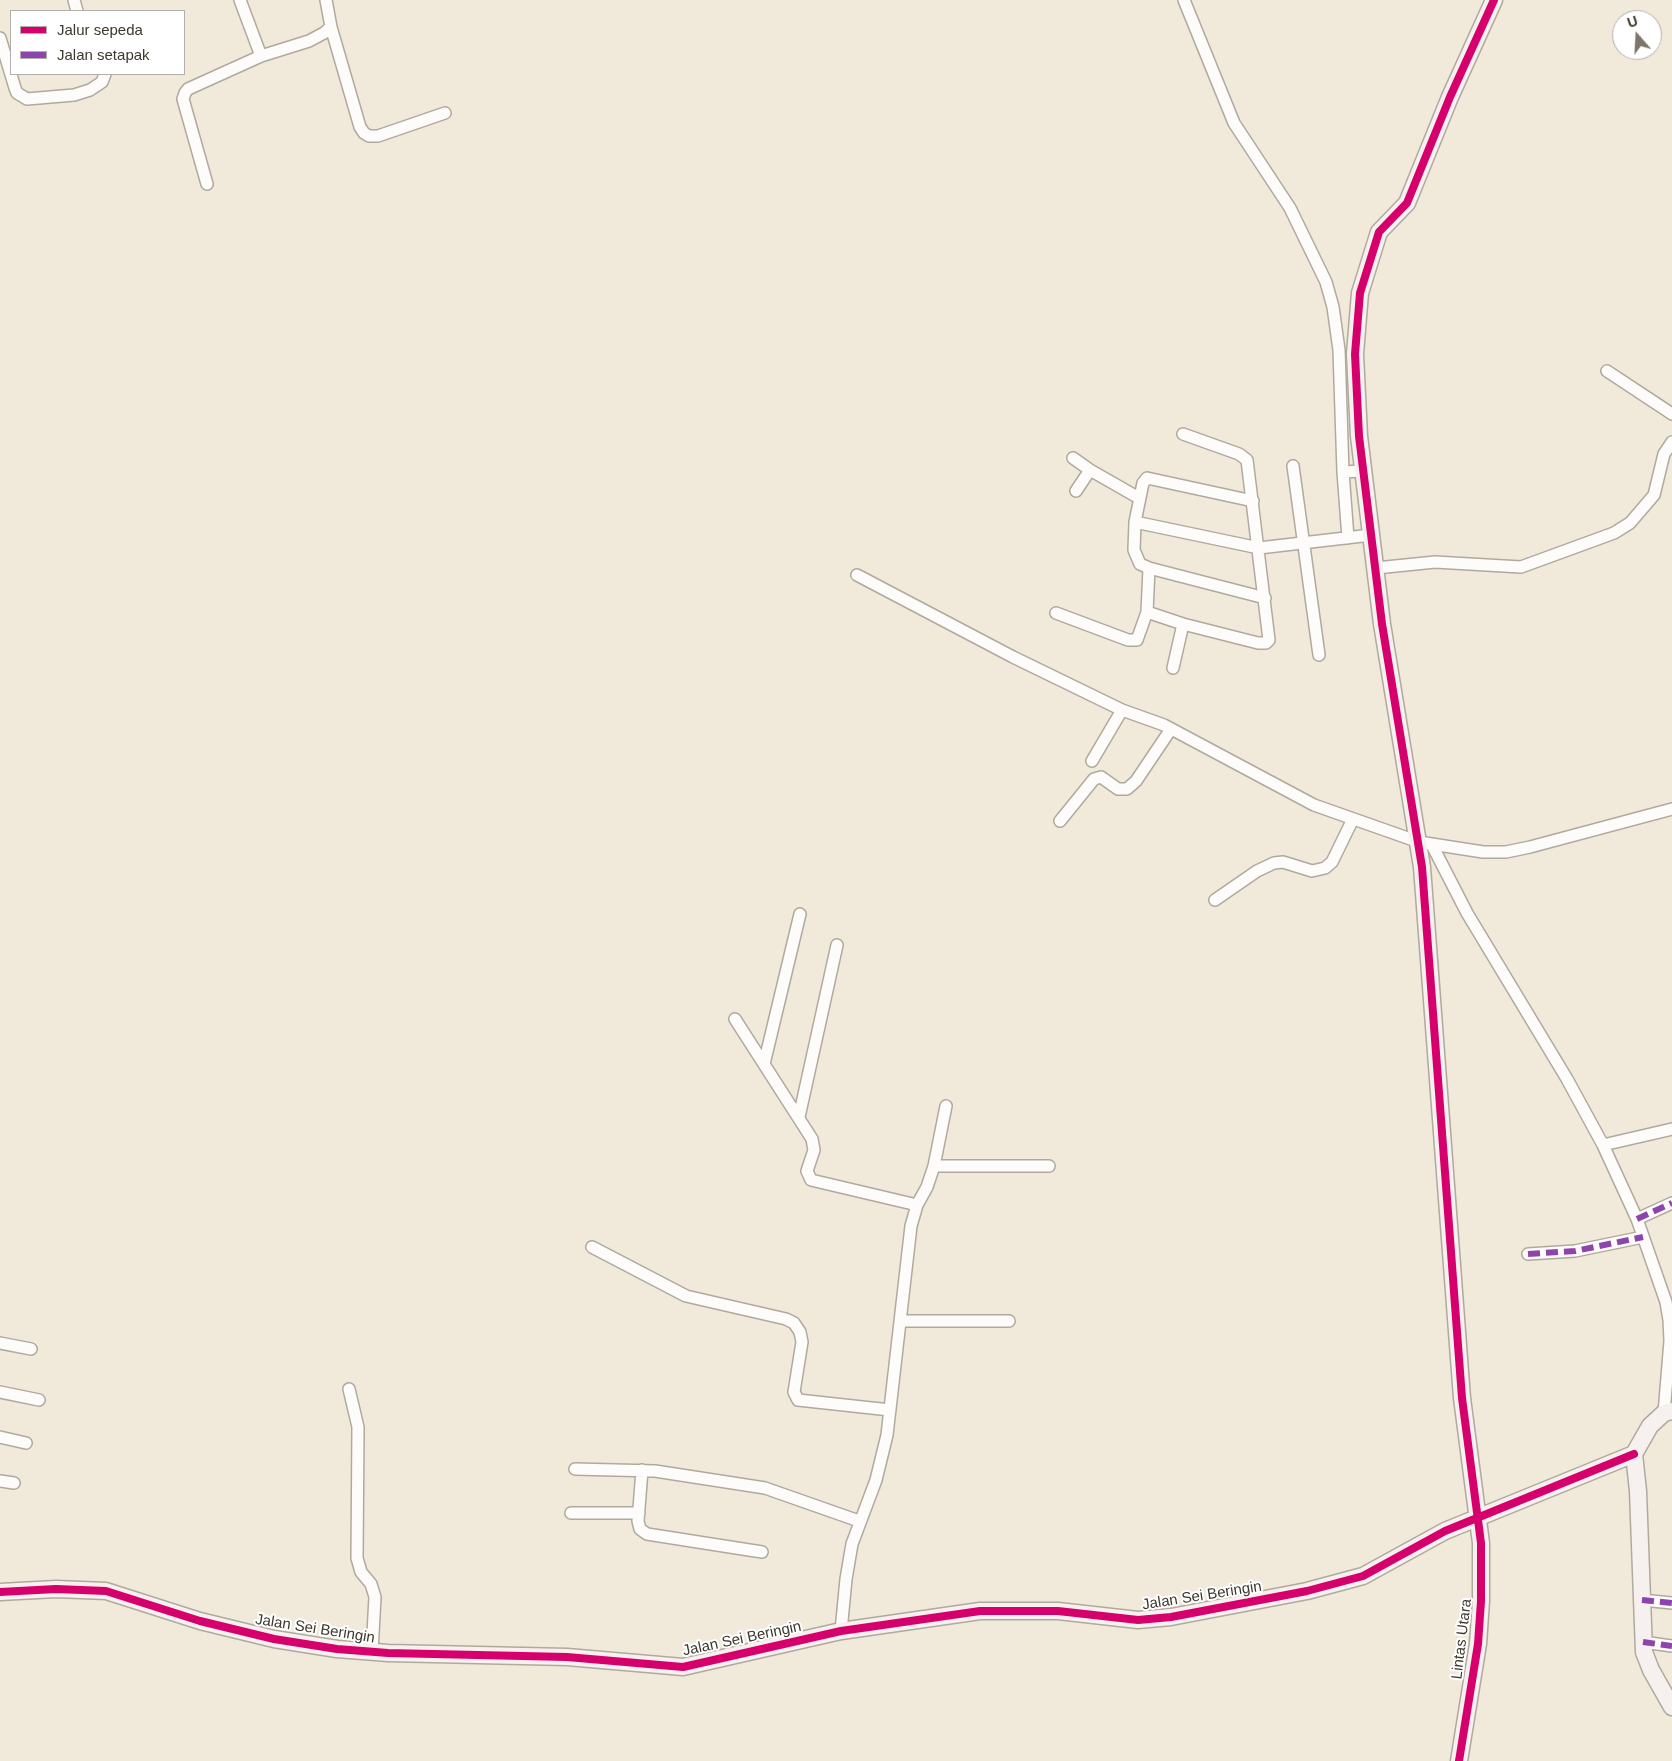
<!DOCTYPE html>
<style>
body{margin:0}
#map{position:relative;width:1672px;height:1761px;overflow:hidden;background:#f1eadb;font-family:Arial,sans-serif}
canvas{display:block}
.legend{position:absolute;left:10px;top:10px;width:175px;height:65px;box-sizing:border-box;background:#fff;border:1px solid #b1afab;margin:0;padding:6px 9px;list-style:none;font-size:15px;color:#3d382d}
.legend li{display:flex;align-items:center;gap:10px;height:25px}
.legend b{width:25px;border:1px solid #b1afab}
.north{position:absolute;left:1612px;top:10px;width:50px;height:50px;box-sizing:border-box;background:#fff;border:1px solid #b1afab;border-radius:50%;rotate:341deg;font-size:14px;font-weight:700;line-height:20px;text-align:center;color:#3d382d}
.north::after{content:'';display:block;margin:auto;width:18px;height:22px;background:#7c766a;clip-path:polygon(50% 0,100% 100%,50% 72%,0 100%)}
</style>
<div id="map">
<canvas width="1672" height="1761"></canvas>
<ul class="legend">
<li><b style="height:6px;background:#d6006c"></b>Jalur sepeda</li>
<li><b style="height:6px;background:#8e44ad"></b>Jalan setapak</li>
</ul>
<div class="north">U</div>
</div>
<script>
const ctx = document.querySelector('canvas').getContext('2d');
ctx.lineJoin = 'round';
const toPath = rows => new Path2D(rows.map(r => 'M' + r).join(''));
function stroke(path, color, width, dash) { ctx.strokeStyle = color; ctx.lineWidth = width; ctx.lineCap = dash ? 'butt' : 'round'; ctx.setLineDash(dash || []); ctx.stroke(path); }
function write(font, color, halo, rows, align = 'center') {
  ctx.font = font + ' Arial,sans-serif'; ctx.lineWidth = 4; ctx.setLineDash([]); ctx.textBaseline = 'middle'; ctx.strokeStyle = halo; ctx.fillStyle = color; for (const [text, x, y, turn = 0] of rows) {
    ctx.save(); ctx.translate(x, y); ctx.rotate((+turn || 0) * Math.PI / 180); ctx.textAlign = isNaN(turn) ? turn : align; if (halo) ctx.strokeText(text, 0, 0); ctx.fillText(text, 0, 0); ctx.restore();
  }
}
const street = toPath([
 [74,0,77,11],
 [240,0,261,56],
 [1184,0,1234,123,1290,208,1326,282,1333,307,1339,350,1343,472],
 [331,27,360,127,364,133,369,136,378,136,445,113],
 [0,38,15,88,17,93,27,99,74,95,90,90,102,82,105,74],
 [207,184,183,99,185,93,188,89,261,56,309,41,324,33,331,27,326,0],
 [1607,371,1672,414],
 [1073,458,1090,470],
 [1293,466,1319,655],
 [1076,491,1090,470,1139,498],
 [1253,501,1147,478,1143,483,1135,522,1134,550,1140,564,1149,568,1265,598],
 [1135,522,1259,548,1371,535],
 [1348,538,1343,472,1363,471],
 [1376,568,1435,562,1521,567,1614,533,1630,523,1654,495,1664,454,1672,442],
 [857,575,1013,657,1122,710],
 [1147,612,1183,624,1258,643,1266,643,1269,640,1247,460,1239,454,1183,434],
 [1056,613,1128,640,1137,640,1147,612,1149,568],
 [1173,668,1183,624],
 [1092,761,1122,710,1164,725,1314,805,1419,842,1483,852,1506,852,1530,847,1672,809],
 [1060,821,1094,779,1101,777,1118,789,1127,789,1136,781,1171,729],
 [1432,845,1467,913,1567,1079,1603,1145,1637,1219,1666,1302,1669,1320,1670,1341,1664,1413],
 [1215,900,1257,871,1274,863,1283,862,1312,871,1325,868,1332,862,1353,819],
 [735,1019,812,1139,814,1150,807,1171,811,1180,917,1205,911,1226,887,1435,876,1480,852,1544,846,1579,841,1631],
 [764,1064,800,914],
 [799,1117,837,945],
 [1603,1145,1672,1129],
 [934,1166,1049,1166],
 [917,1205,927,1187,934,1166,946,1106],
 [1637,1219,1672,1203],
 [592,1247,686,1296,786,1319,794,1323,800,1332,802,1342,794,1392,798,1400,890,1410],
 [1528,1254,1575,1251,1643,1237],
 [901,1321,1009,1321],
 [0,1343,31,1349],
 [349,1389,358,1427,357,1558,361,1572,371,1584,375,1597,372,1652],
 [0,1392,39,1400],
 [0,1437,26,1443],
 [575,1469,655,1471,765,1488,859,1521],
 [642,1470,638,1521,640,1529,647,1534,762,1552],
 [0,1481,14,1483],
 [571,1513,639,1513],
 [1642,1600,1672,1603],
 [1643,1642,1672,1646]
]);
const secondary = toPath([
 [1672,1411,1664,1413,1650,1426,1634,1454,1638,1491,1644,1652,1651,1670,1672,1707],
 [0,1592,56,1589,106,1591,200,1621,274,1639,337,1649,388,1653,567,1657,683,1667,841,1631,980,1611,1058,1611,1138,1620,1171,1617,1307,1591,1363,1576,1445,1531,1634,1454],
 [1459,1761,1478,1644,1481,1601,1481,1543,1462,1398,1422,867,1382,624,1359,436,1355,354,1360,293,1379,232,1407,203,1450,97,1494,0]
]);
stroke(street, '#afaa9e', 14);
stroke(secondary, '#afaa9e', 19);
stroke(street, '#fdfcfa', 11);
stroke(secondary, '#f6f1ef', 16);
stroke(toPath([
 [1637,1219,1672,1203],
 [1528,1254,1575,1251,1643,1237],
 [1642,1600,1672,1603],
 [1643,1642,1672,1646]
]), '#8e44ad', 6, [12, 6]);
stroke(toPath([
 [0,1592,56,1589,106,1591,200,1621,274,1639,337,1649,388,1653,567,1657,683,1667,841,1631,980,1611,1058,1611,1138,1620,1171,1617,1307,1591,1363,1576,1445,1531,1634,1454],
 [1459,1761,1478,1644,1481,1601,1481,1543,1462,1398,1422,867,1382,624,1359,436,1355,354,1360,293,1379,232,1407,203,1450,97,1494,0]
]), '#d6006c', 8);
write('15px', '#3d382d', '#fff', [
 ["Jalan Sei Beringin",1202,1596,-9],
 ["Jalan Sei Beringin",315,1629,9],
 ["Jalan Sei Beringin",742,1639,-12],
 ["Lintas Utara",1462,1639,-83]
]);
</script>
